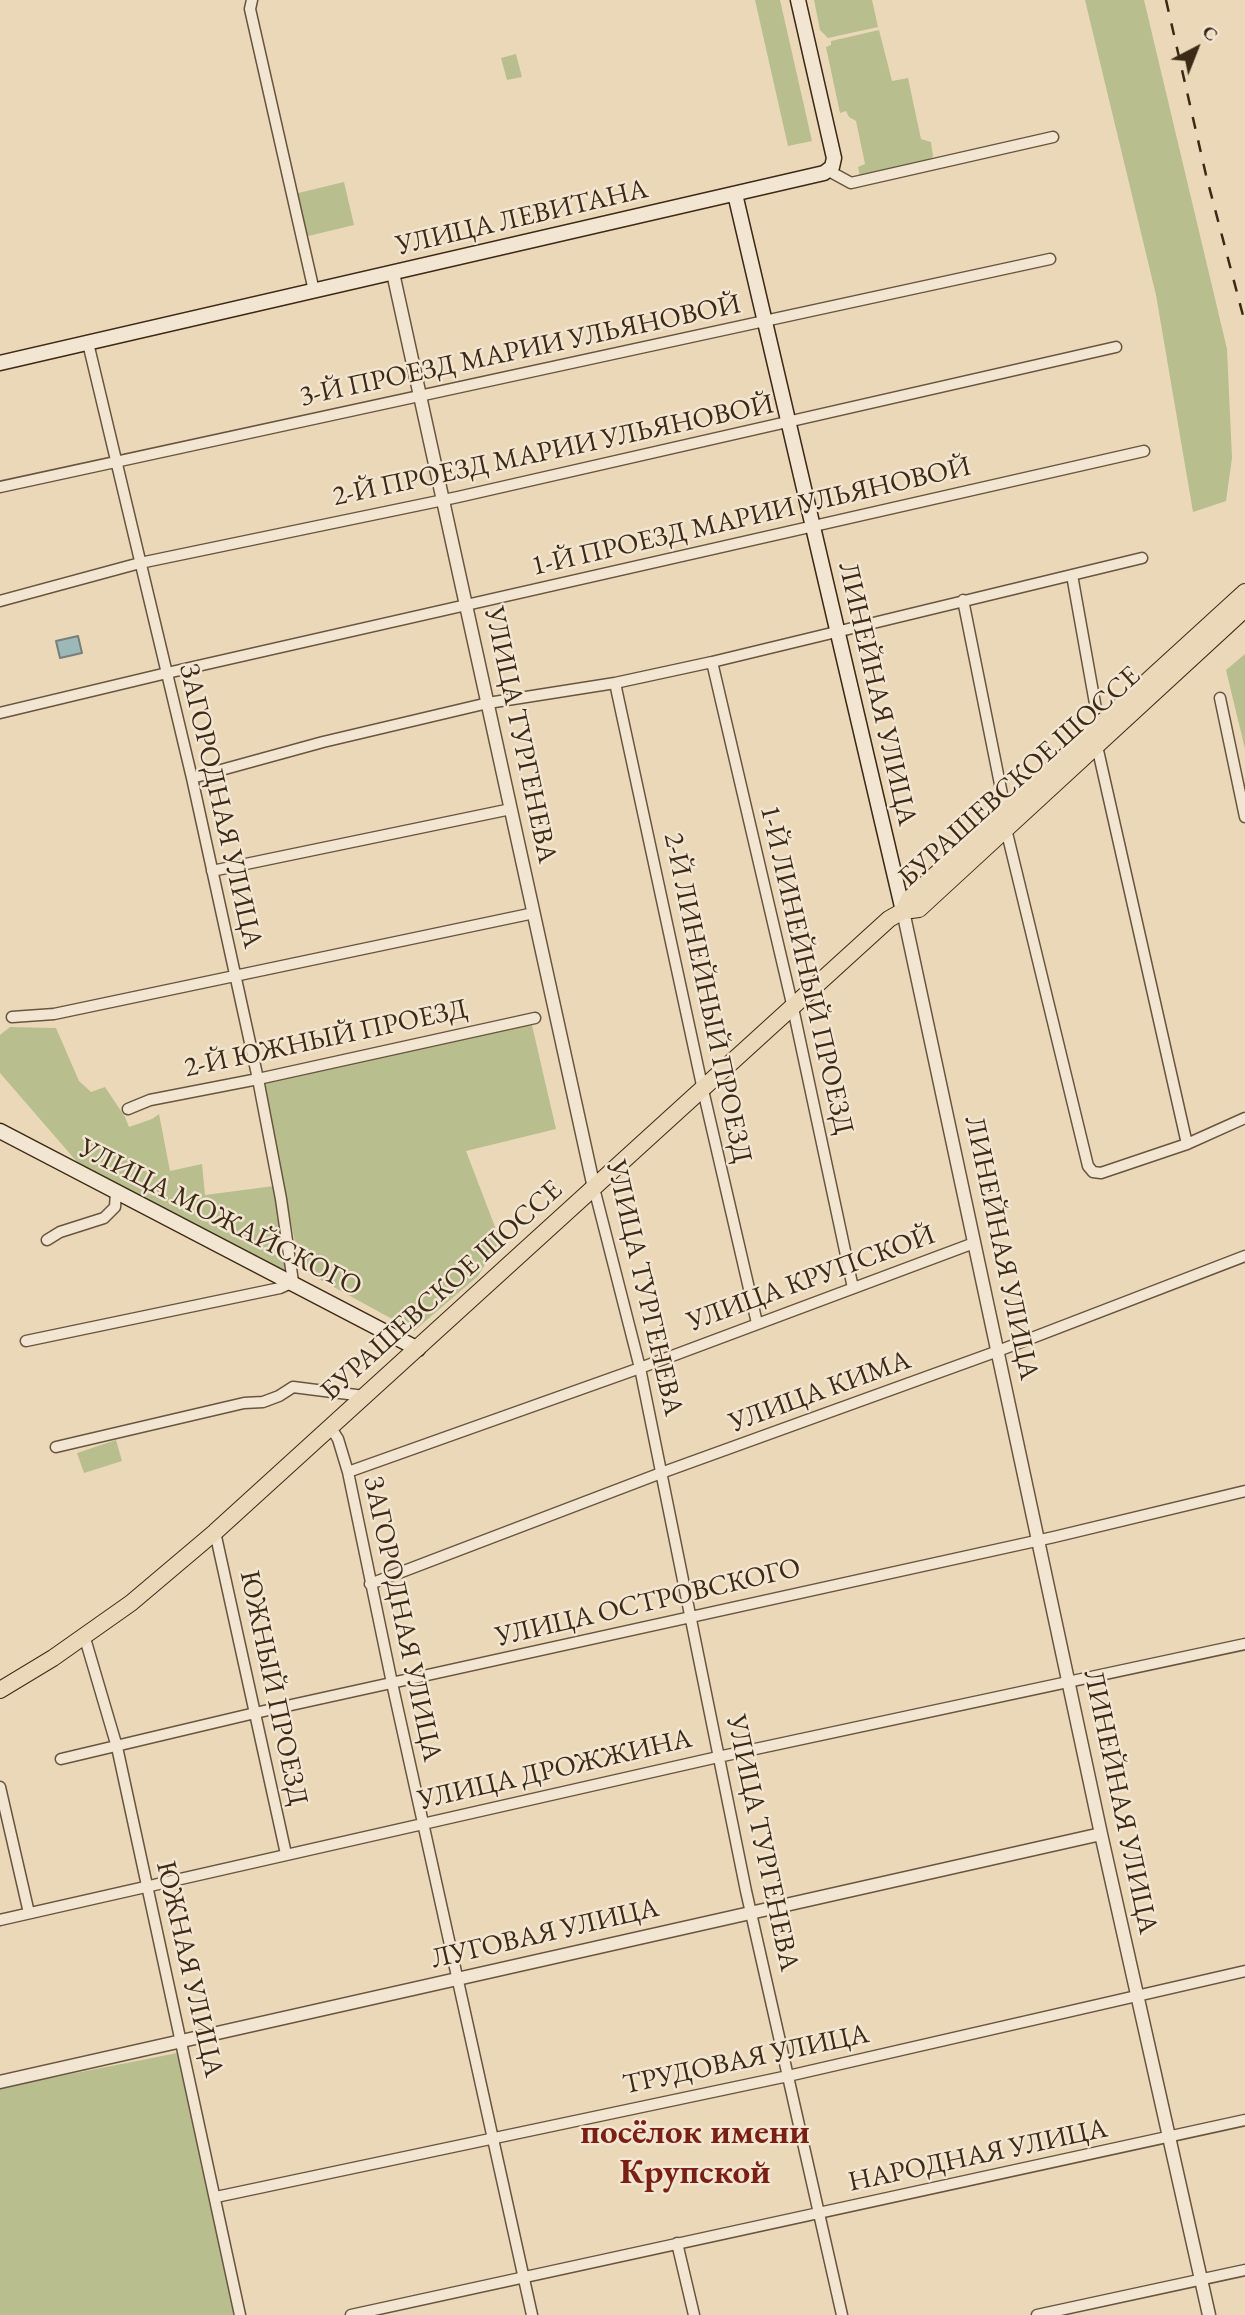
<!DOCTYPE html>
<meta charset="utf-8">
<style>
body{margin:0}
#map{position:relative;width:1245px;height:2315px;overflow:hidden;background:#ebd8b9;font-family:"EB Garamond",serif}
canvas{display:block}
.north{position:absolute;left:1161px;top:14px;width:70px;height:70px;-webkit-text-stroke:5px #f2e6d2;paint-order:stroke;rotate:42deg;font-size:19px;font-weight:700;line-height:28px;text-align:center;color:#3c2916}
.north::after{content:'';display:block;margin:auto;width:24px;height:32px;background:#3c2916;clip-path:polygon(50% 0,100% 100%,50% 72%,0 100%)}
</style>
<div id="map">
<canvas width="1245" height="2315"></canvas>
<div class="north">С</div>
</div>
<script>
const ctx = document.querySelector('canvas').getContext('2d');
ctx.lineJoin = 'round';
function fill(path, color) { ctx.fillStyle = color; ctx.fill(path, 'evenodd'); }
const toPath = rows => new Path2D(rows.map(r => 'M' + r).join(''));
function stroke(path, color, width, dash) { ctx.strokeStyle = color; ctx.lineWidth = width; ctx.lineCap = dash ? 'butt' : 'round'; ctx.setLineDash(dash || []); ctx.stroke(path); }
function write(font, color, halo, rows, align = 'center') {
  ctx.font = font + ' "EB Garamond",serif'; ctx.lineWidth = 5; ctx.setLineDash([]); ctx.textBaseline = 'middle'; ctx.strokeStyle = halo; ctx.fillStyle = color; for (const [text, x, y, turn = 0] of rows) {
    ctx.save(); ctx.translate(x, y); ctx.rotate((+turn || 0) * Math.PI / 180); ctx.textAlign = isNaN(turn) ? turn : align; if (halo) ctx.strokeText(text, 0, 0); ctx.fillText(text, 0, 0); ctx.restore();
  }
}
fill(toPath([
 [755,0,780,0,812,141,788,146],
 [814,0,872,0,878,27,828,38,820,30],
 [1085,0,1144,0,1227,349,1232,458,1226,501,1193,512,1156,295],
 [879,30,892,81,908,78,921,139,931,142,933,156,930,161,860,177,858,167,865,164,856,121,849,117,846,111,840,113,826,47,831,45,831,41],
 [516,54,522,77,507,80,501,58],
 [344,182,354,225,300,238,290,195],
 [1245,654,1245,749,1226,670],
 [531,1021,556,1129,466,1151,500,1240,478,1276,414,1331,310,1274,298,1258,263,1082],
 [10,1027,56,1028,79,1081,91,1092,105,1087,125,1117,129,1127,152,1119,159,1114,170,1171,202,1164,205,1195,274,1186,288,1270,286,1271,78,1163,0,1073,0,1035],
 [116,1440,122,1461,84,1473,77,1453],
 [177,2053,234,2315,0,2315,0,2088]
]), '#b8be8e');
const water = toPath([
 [78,636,82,653,60,658,56,641,78,636]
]);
fill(water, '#9cb8b9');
stroke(water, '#767f78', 2);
const minor = toPath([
 [252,0,250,9,314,291],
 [829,171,851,183,1053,137],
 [0,487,1050,259],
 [1072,575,1096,709],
 [963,600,1004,804,1008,809],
 [0,601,140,563,458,497,1116,347],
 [712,662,793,1008,853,1288],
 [615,683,703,1090,757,1323],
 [1220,698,1245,817],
 [0,713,167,673,1144,451],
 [1097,746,1187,1144],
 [192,778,323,742,488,703,615,683,712,662,1142,558],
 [1004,830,1007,833,1088,1166,1093,1172,1101,1173,1187,1144,1245,1118],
 [212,871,511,809],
 [12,1017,54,1014,534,913],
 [128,1109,150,1100,258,1079,535,1018],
 [594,1188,640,1368,746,1891,842,2315],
 [47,1240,60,1232,104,1218,115,1207,116,1192],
 [26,1341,280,1288,293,1282,281,1199,258,1079,192,778,88,343],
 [331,1428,338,1439,348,1472,392,1683,532,2315],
 [56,1447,244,1403,263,1402,279,1396,293,1387,364,1396],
 [348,1472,640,1368,974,1243],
 [215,1532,286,1854],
 [370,1584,661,1473,998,1351,1245,1256],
 [84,1635,117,1747,240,2315],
 [61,1759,255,1713,1054,1537,1245,1491],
 [0,1787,29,1913],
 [0,1920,718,1757,1245,1644],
 [216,2197,788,2076,1245,1971],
 [677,2243,694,2315],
 [351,2315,1245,2120],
 [1037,2315,1245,2270]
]);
const tertiary = toPath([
 [393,273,594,1188],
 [903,911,1101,1834,1209,2315],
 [0,2082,1101,1834]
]);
const secondary = toPath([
 [735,194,903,911],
 [0,363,824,173,832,167,834,158,798,0],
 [0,1131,418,1349]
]);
const primary = toPath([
 [903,911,909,899,1245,592],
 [0,1690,53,1658,131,1603,215,1532,889,919,903,911,919,909,1245,609]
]);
stroke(minor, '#68553f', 13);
stroke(tertiary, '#68553f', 15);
stroke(secondary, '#3c2916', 17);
stroke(primary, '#3c2916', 18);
stroke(minor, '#f2e6d2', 10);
stroke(tertiary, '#f2e6d2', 12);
stroke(secondary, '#f2e6d2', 14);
stroke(primary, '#ebd8b9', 16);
stroke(toPath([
 [1166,0,1206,175,1245,323]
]), '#3c2916', 2.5, [12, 12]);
write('28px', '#3c2916', '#f2e6d2', [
 ["УЛИЦА ЛЕВИТАНА",522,218,-13],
 ["3-Й ПРОЕЗД МАРИИ УЛЬЯНОВОЙ",520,351,-12],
 ["2-Й ПРОЕЗД МАРИИ УЛЬЯНОВОЙ",553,451,-12],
 ["1-Й ПРОЕЗД МАРИИ УЛЬЯНОВОЙ",751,517,-13],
 ["ЛИНЕЙНАЯ УЛИЦА",877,694,77],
 ["УЛИЦА ТУРГЕНЕВА",520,735,78],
 ["БУРАШЕВСКОЕ ШОССЕ",1020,777,-42],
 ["ЗАГОРОДНАЯ УЛИЦА",220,806,77],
 ["1-Й ЛИНЕЙНЫЙ ПРОЕЗД",806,970,77],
 ["2-Й ЛИНЕЙНЫЙ ПРОЕЗД",707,998,78],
 ["2-Й ЮЖНЫЙ ПРОЕЗД",326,1039,-12],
 ["УЛИЦА МОЖАЙСКОГО",220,1218,27],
 ["ЛИНЕЙНАЯ УЛИЦА",1001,1248,78],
 ["УЛИЦА КРУПСКОЙ",811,1279,-20],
 ["УЛИЦА ТУРГЕНЕВА",644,1288,77],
 ["БУРАШЕВСКОЕ ШОССЕ",442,1291,-42],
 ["УЛИЦА КИМА",820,1392,-20],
 ["УЛИЦА ОСТРОВСКОГО",648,1603,-13],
 ["ЗАГОРОДНАЯ УЛИЦА",402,1619,78],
 ["ЮЖНЫЙ ПРОЕЗД",273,1688,78],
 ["УЛИЦА ДРОЖЖИНА",555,1770,-13],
 ["ЛИНЕЙНАЯ УЛИЦА",1120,1802,78],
 ["УЛИЦА ТУРГЕНЕВА",762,1843,78],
 ["ЛУГОВАЯ УЛИЦА",545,1934,-13],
 ["ЮЖНАЯ УЛИЦА",189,1969,77],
 ["ТРУДОВАЯ УЛИЦА",746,2060,-12],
 ["НАРОДНАЯ УЛИЦА",978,2156,-12]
]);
write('bold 35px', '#7a1f14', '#f2e6d2', [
 ["посёлок имени",695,2133],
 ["Крупской",695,2173]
]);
</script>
